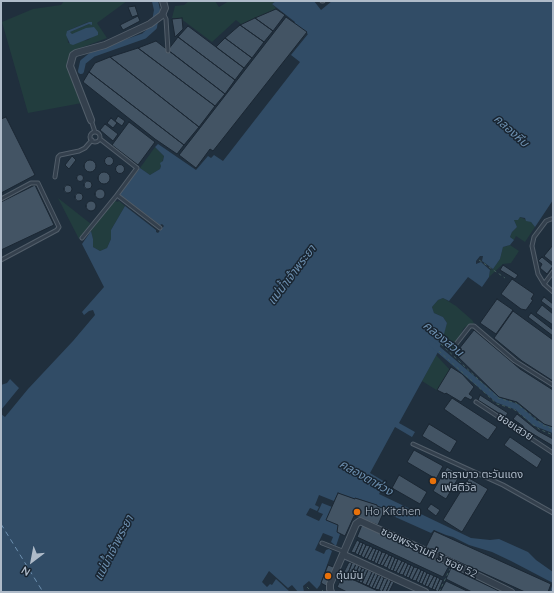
<!DOCTYPE html>
<meta charset="utf-8">
<style>
body{margin:0}
#map{position:relative;width:554px;height:593px;overflow:hidden;background:#202f3d;font-family:Quicksand,sans-serif}
canvas{display:block}
.frame{position:absolute;inset:0;border:2px solid #afbbc9;pointer-events:none}
.north{position:absolute;left:12px;top:541px;width:40px;height:40px;-webkit-text-stroke:3px #192531;paint-order:stroke;rotate:212deg;font-size:11px;font-weight:700;line-height:16px;text-align:center;color:#afbbc9}
.north::after{content:'';display:block;margin:auto;width:14px;height:18px;background:#afbbc9;clip-path:polygon(50% 0,100% 100%,50% 72%,0 100%)}
</style>
<div id="map">
<canvas width="554" height="593"></canvas>
<div class="frame"></div>
<div class="north">N</div>
</div>
<script>
const ctx = document.querySelector('canvas').getContext('2d');
ctx.lineJoin = 'round';
function fill(path, color) { ctx.fillStyle = color; ctx.fill(path, 'evenodd'); }
const toPath = rows => new Path2D(rows.map(r => 'M' + r).join(''));
function stroke(path, color, width, dash) { ctx.strokeStyle = color; ctx.lineWidth = width; ctx.lineCap = dash ? 'butt' : 'round'; ctx.setLineDash(dash || []); ctx.stroke(path); }
function write(font, color, halo, rows, align = 'center') {
  ctx.font = font + ' Quicksand,"Noto Sans Thai",sans-serif'; ctx.lineWidth = 3; ctx.setLineDash([]); ctx.textBaseline = 'middle'; ctx.strokeStyle = halo; ctx.fillStyle = color; for (const [text, x, y, turn = 0] of rows) {
    ctx.save(); ctx.translate(x, y); ctx.rotate((+turn || 0) * Math.PI / 180); ctx.textAlign = isNaN(turn) ? turn : align; if (halo) ctx.strokeText(text, 0, 0); ctx.fillText(text, 0, 0); ctx.restore();
  }
}
fill(toPath([
 [64,1,127,1,97,23,107,38,75,50,67,62,82,103,28,113,2,22,33,9,61,5],
 [88,22,92,22,92,24,89,24,70,32,72,34,98,32,88,40,68,43,67,31],
 [189,1,215,1,219,7,229,1,276,1,272,4,277,9,242,25,236,20,212,42,180,18,172,18,175,6,184,5],
 [155,147,164,156,160,169,150,175,140,168],
 [58,198,91,224,79,239],
 [114,200,117,202,119,201,125,206,111,230,111,239,107,248,100,251,93,247,93,239,91,231],
 [520,217,531,222,535,227,525,242,516,236,514,240,510,237,512,232,517,227,514,220],
 [510,245,519,251,511,263,503,264,489,277,490,270,493,269,500,259,503,247],
 [443,298,456,306,472,320,474,323,465,327,462,331,459,344,453,353,440,342,447,323,443,317,434,313,432,307,438,300],
 [436,355,451,371,438,391,422,381]
]), '#223d3e');
fill(toPath([
 [276,1,314,1,321,10,332,1,553,1,553,200,535,227,531,222,526,221,525,218,520,217,518,220,514,220,517,227,512,232,510,237,514,240,510,245,503,247,500,259,493,269,482,261,483,256,480,256,476,261,476,264,481,262,490,270,489,277,482,287,468,277,449,301,443,298,438,300,432,307,434,313,443,317,447,323,444,334,438,352,399,423,415,432,412,437,395,427,370,473,385,482,379,494,471,538,490,540,499,539,528,552,536,560,553,572,553,592,550,592,553,583,511,561,492,552,469,545,453,537,446,535,434,530,431,533,384,512,385,509,377,506,377,505,356,498,355,499,338,493,334,501,319,495,315,505,319,507,317,511,310,508,306,515,319,521,323,514,318,512,322,503,332,507,338,525,337,532,340,534,336,546,331,542,333,537,323,533,315,550,324,554,326,550,329,549,332,551,320,585,317,589,309,581,303,586,304,592,298,592,292,585,288,588,269,571,262,582,267,587,270,584,272,585,276,579,290,592,1,592,1,414,5,417,28,389,73,341,95,315,93,310,89,311,84,315,82,312,104,287,82,244,91,231,93,239,93,247,100,251,107,248,111,239,111,230,125,206,156,230,156,232,158,233,164,226,162,224,160,225,119,194,140,168,150,175,160,169,161,166,160,163,163,161,164,156,155,147,158,144,196,170,208,156,211,158,214,155,223,161,300,62,291,55,308,34,294,24,295,22,272,4],
 [89,22,92,22,92,25,89,24,70,32,72,34,86,28,94,27,98,32,98,35,73,45,70,44,66,35,67,31],
 [10,379,19,388,1,410,1,385,7,383]
]), '#314c66');
stroke(toPath([
 [81,71,83,62,93,54,144,36,154,27,157,10,155,1],
 [432,344,498,400,517,407,535,423,553,430]
]), '#314c66', 6);
stroke(toPath([
 [1,524,43,592]
]), '#6c8faf', 1, [5, 4]);
const building = toPath([
 [135,6,138,15,132,17,128,7,135,6],
 [276,9,285,15,273,31,255,18,276,9],
 [138,16,140,21,123,30,120,25,138,16],
 [286,17,307,32,213,151,210,149,196,168,179,155,286,17],
 [182,18,183,29,175,37,172,19,182,18],
 [255,18,273,31,264,42,240,25,255,18],
 [240,25,264,42,252,58,225,38,240,25],
 [188,26,244,68,235,80,178,37,188,26],
 [178,37,235,80,225,94,168,50,178,37],
 [225,38,252,58,244,68,216,47,225,38],
 [156,41,225,94,215,106,138,48,156,41],
 [138,48,215,106,199,127,110,57,138,48],
 [110,57,199,127,184,145,89,72,95,63,110,57],
 [89,72,184,145,177,154,155,139,83,82,89,72],
 [118,116,125,121,122,126,115,121,118,116],
 [6,117,35,175,1,193,1,119,6,117],
 [111,118,117,123,113,128,107,123,111,118],
 [129,122,155,142,138,165,112,145,129,122],
 [105,124,118,134,113,141,100,130,105,124],
 [72,156,76,160,69,169,65,165,72,156],
 '104.5 161a4.5 4.5 0 1 1 9 0a4.5 4.5 0 1 1-9 0Z',
 '84 166a6 6 0 1 1 12 0a6 6 0 1 1-12 0Z',
 '115.5 169a4.5 4.5 0 1 1 9 0a4.5 4.5 0 1 1-9 0Z',
 '98 178a6 6 0 1 1 12 0a6 6 0 1 1-12 0Z',
 '76.5 178a3.5 3.5 0 1 1 7 0a3.5 3.5 0 1 1-7 0Z',
 '84 185a4 4 0 1 1 8 0a4 4 0 1 1-8 0Z',
 '64 189a4 4 0 1 1 8 0a4 4 0 1 1-8 0Z',
 [35,185,54,225,1,250,1,202,35,185],
 '95 194a5 5 0 1 1 10 0a5 5 0 1 1-10 0Z',
 '75 197a4 4 0 1 1 8 0a4 4 0 1 1-8 0Z',
 '86 206a5 5 0 1 1 10 0a5 5 0 1 1-10 0Z',
 [553,245,553,263,544,256,553,245],
 [542,257,553,266,547,274,540,268,542,264,538,261,542,257],
 [503,265,518,275,515,279,500,270,503,265],
 [512,279,534,294,531,299,533,300,526,310,521,309,501,294,512,279],
 [544,297,553,304,553,310,541,301,544,297],
 [497,299,513,310,496,334,480,323,497,299],
 [542,305,553,314,553,325,536,313,542,305],
 [513,311,553,340,553,381,522,361,494,338,513,311],
 [531,313,553,330,553,336,528,317,531,313],
 [474,330,520,369,553,390,553,427,544,424,517,402,499,397,455,354,474,330],
 [451,367,462,374,474,387,469,394,473,397,471,400,465,397,461,402,446,393,445,394,437,390,451,367],
 [480,395,508,413,505,417,478,400,480,395],
 [452,398,497,427,488,440,444,409,452,398],
 [517,414,538,431,553,439,553,446,523,428,523,426,513,419,517,414],
 [429,424,457,441,450,453,422,436,429,424],
 [510,437,542,459,537,468,504,445,510,437],
 [414,450,443,466,436,479,407,462,414,450],
 [447,467,460,475,446,499,433,491,447,467],
 [399,475,427,492,420,504,392,488,399,475],
 [469,478,488,489,462,532,443,520,469,478],
 [338,493,355,499,355,498,377,505,377,506,385,509,378,525,354,516,345,536,337,532,338,525,326,520,338,493],
 [431,504,440,510,436,516,427,509,431,504],
 [362,525,449,566,443,577,357,537,362,525],
 [434,531,551,584,548,592,525,592,426,547,434,531],
 [357,540,360,542,355,553,351,552,357,540],
 [360,542,363,543,358,555,355,553,360,542],
 [363,543,366,545,361,556,358,555,363,543],
 [366,545,370,546,364,558,361,556,366,545],
 [370,546,373,548,367,559,364,558,370,546],
 [373,548,376,549,371,561,367,559,373,548],
 [376,549,379,550,374,562,371,561,376,549],
 [379,550,382,552,377,564,374,562,379,550],
 [382,552,386,553,380,565,377,564,382,552],
 [386,553,389,555,383,566,380,565,386,553],
 [389,555,392,556,387,568,383,566,389,555],
 [392,556,395,558,390,570,387,568,392,556],
 [395,558,398,559,393,571,390,570,395,558],
 [398,559,402,561,396,572,393,571,398,559],
 [402,561,405,562,399,574,396,572,402,561],
 [349,562,352,563,347,576,343,574,349,562],
 [405,562,408,564,403,575,399,574,405,562],
 [352,563,356,564,350,577,347,576,352,563],
 [356,564,359,566,353,579,350,577,356,564],
 [408,564,411,565,406,577,403,575,408,564],
 [328,565,336,568,328,587,321,583,328,565],
 [411,565,414,567,409,578,406,577,411,565],
 [359,566,362,568,356,580,353,579,359,566],
 [414,567,418,568,412,580,409,578,414,567],
 [362,568,365,569,359,582,356,580,362,568],
 [418,568,421,570,416,581,412,580,418,568],
 [451,568,501,592,472,592,446,579,451,568],
 [365,569,368,570,362,583,359,582,365,569],
 [368,570,372,572,366,585,362,583,368,570],
 [421,570,424,571,419,583,416,581,421,570],
 [424,571,427,573,422,584,419,583,424,571],
 [372,572,375,573,369,586,366,585,372,572],
 [375,573,378,575,372,588,369,586,375,573],
 [427,573,430,574,425,586,422,584,427,573],
 [430,574,434,576,428,587,425,586,430,574],
 [343,575,380,592,347,592,337,587,343,575],
 [378,575,381,576,375,589,372,588,378,575],
 [381,576,384,578,379,590,375,589,381,576],
 [434,576,437,577,432,589,428,587,434,576],
 [437,577,440,579,435,590,432,589,437,577],
 [384,578,388,579,382,592,379,590,384,578],
 [388,579,391,581,386,592,382,592,388,579],
 [440,579,443,580,438,592,435,590,440,579],
 [391,581,394,582,389,592,386,592,391,581],
 [446,581,469,592,440,592,446,581]
]);
fill(building, '#435464');
stroke(building, '#1b2733', 1);
const lane = toPath([
 [322,1,323,1],
 [163,13,166,19,168,51],
 [91,120,95,132],
 '90 137a5 5 0 1 1 10 0a5 5 0 1 1-10 0Z',
 [100,139,137,168,117,195,160,228],
 [55,177,58,157,60,155,79,151,85,148,92,140],
 [1,199,31,183,38,183,59,227,57,230,1,260],
 [553,219,551,219,546,221,534,237,532,246,538,274,544,284,553,292],
 [82,238,117,195],
 [544,284,553,272],
 [456,344,470,326,474,326,515,361,553,385],
 [476,402,553,453],
 [413,444,503,485,553,513],
 [322,543,345,552]
]);
const street = toPath([
 [91,120,70,66,73,55,76,53,105,45,150,24,162,15,165,8,163,1],
 [344,555,425,592],
 [331,592,330,589,330,584,356,524,360,521,452,563,511,592]
]);
stroke(lane, '#525e6a', 5);
stroke(street, '#525e6a', 8);
stroke(toPath([
 [479,260,505,278],
 [441,344,498,398,516,403,543,425,553,429],
 [439,351,497,404,508,407,515,410,539,429,553,435],
 [307,587,312,592],
 [321,592,323,590],
 [439,592,450,569]
]), '#405a5b', 1, [3, 3]);
stroke(lane, '#34404d', 3);
stroke(street, '#34404d', 6);
for (const [x, y, r, color] of [
 [433,481,4,"#e8710a"],
 [357,512,4,"#e8710a"],
 [328,576,4,"#e8710a"]
]) { const dot = new Path2D(); dot.arc(x, y, r, 0, 2 * Math.PI); ctx.fillStyle = color; ctx.fill(dot); stroke(dot, '#192531', 1.5); }
write('11px', '#afbbc9', '#192531', [
 ["ซอยเสวย",515,427,33],
 ["ซอยพระรามที่ 3 ซอย 52",429,553,25]
]);
write('11px', '#afbbc9', '#192531', [
 ["คาราบาว ตะวันแดง",441,475],
 ["เฟสติวัล",441,488],
 ["Ho Kitchen",365,512],
 ["ตุ๋นมัน",336,576]
], 'left');
write('italic 12px', '#6c8faf', '#192531', [
 ["คลองหีบ",511,131,42],
 ["แม่น้ำเจ้าพระยา",292,275,-53],
 ["คลองสวน",443,339,39],
 ["คลองตาห่วง",366,478,30],
 ["แม่น้ำเจ้าพระยา",114,548,-63]
]);
</script>
